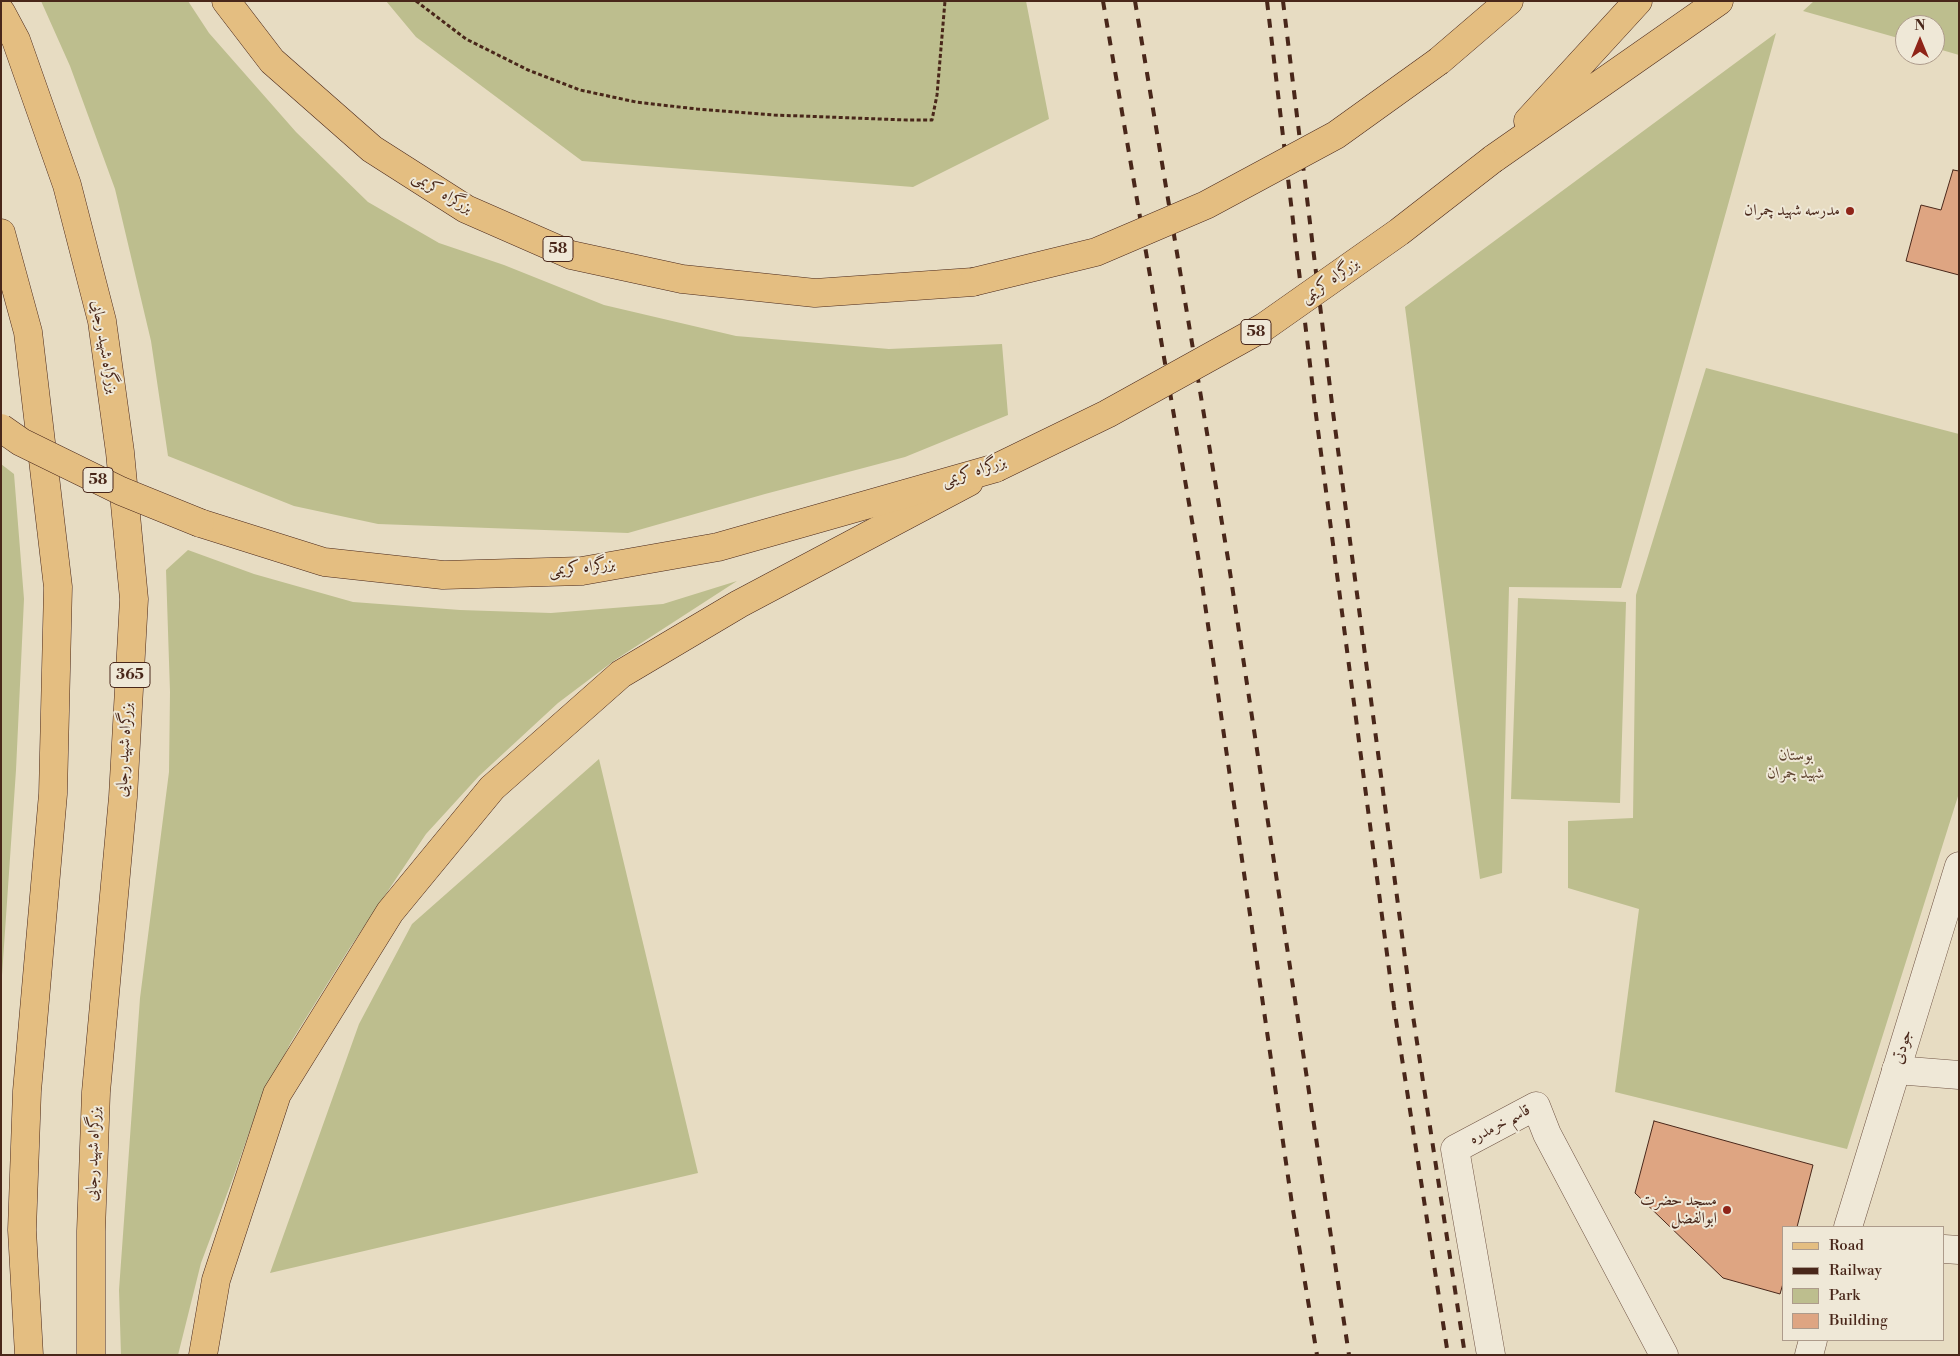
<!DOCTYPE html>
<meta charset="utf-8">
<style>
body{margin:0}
#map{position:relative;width:1960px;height:1356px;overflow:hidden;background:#e7dcc2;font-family:"Libre Bodoni",serif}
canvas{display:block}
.frame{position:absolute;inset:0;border:2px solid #49271a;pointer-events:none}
.legend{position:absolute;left:1782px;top:1226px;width:162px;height:115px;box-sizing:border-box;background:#efe8d7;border:1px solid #ad9b8b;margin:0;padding:6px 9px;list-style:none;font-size:15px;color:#49271a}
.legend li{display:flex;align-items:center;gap:10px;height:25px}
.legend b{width:25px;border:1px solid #ad9b8b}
.north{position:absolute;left:1895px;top:15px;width:50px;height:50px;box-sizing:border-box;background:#efe8d7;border:1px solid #ad9b8b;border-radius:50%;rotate:0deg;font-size:14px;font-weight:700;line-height:20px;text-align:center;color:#49271a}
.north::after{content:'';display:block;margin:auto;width:18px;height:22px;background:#8f2418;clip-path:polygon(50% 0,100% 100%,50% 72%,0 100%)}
</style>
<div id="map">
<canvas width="1960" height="1356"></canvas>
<div class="frame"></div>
<ul class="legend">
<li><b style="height:6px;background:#e4be81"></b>Road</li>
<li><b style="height:6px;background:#49271a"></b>Railway</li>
<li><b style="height:14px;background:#bdbe8e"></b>Park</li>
<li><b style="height:14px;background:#dea582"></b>Building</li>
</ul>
<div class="north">N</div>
</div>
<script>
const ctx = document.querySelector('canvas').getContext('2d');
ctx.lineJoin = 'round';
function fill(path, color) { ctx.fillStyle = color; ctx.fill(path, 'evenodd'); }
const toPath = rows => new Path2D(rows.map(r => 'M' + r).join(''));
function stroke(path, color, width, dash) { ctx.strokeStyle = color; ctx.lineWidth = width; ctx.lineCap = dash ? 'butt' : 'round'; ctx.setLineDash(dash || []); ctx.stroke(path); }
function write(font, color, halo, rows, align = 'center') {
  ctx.font = font + ' "Libre Bodoni",Amiri,serif'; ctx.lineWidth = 4; ctx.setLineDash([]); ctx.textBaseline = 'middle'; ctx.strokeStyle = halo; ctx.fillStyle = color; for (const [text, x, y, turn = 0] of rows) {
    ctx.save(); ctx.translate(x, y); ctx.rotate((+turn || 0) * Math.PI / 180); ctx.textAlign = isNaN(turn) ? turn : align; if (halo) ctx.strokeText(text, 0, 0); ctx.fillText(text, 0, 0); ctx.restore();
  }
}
fill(toPath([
 [41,1,188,1,209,33,296,132,368,202,439,243,504,265,604,305,736,336,889,349,1002,344,1008,415,905,457,765,494,628,533,378,524,294,506,168,456,151,341,115,189,70,66],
 [386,1,1026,1,1049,119,913,187,582,161,416,37],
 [1814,1,1959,1,1959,55,1935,48,1935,25,1905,25,1905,40,1803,11],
 [1776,33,1621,588,1509,587,1502,873,1480,879,1405,307],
 [1706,368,1959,434,1959,793,1847,1149,1615,1092,1639,909,1568,888,1568,821,1633,818,1636,595],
 [1,464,14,474,24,599,16,770,1,990],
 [188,550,254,574,353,602,460,610,551,613,663,604,737,581,615,660,558,703,479,776,426,834,349,949,291,1042,258,1107,233,1178,201,1263,178,1355,121,1355,119,1290,140,998,169,772,170,692,166,570],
 [1518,598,1626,602,1620,803,1511,799],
 [599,759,698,1173,270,1273,359,1024,412,924]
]), '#bdbe8e');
const building = toPath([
 [1953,170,1959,171,1959,275,1906,261,1921,205,1941,210,1953,170],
 [1654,1121,1813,1165,1797,1227,1784,1227,1784,1280,1780,1294,1723,1278,1635,1193,1654,1121]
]);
fill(building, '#dea582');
stroke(building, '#49271a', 1);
const minor = toPath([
 [1896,1070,1959,1075],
 [1944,1249,1959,1250]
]);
const tertiary = toPath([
 [1848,1227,1959,866],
 [1491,1355,1455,1149,1536,1106,1547,1134,1664,1355],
 [1809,1355,1813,1340]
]);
const primary = toPath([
 [203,1355,216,1280,277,1094,390,912,492,788,621,674,739,604,969,482]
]);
const trunk = toPath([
 [226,1,272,61,372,149,466,209,571,255,682,279,815,293,973,282],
 [1,12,16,40,67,185,102,321,120,452,134,599,123,797,96,1092,91,1231,91,1355],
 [1439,61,1509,1],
 [1528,121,1638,1],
 [1493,159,1719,1],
 [1,233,28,332,58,587,53,794,27,1091,22,1230,29,1355],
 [200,523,324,562,443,575,582,571,718,547,996,468]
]);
stroke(minor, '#705444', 29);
stroke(tertiary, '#705444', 29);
stroke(primary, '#49271a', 29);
stroke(trunk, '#49271a', 29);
stroke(toPath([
 [416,1,466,39,528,70,580,90,636,102,697,109,774,115,907,120,932,120,937,95,945,1]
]), '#49271a', 3, [4, 2.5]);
stroke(minor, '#efe8d7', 28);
stroke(tertiary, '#efe8d7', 28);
stroke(primary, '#e4be81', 28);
stroke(trunk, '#e4be81', 28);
stroke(toPath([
 [1103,1,1198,556,1292,1204,1317,1355],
 [1135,1,1228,559,1349,1355],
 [1267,1,1316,415,1394,1007,1448,1355],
 [1283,1,1333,412,1411,1003,1465,1355]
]), '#49271a', 4, [9, 9]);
const trunkBridge = toPath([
 [973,282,1096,252,1206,205,1336,135,1439,61],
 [1,428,21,442,121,491,200,523],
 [996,468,1107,414,1264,327,1399,232,1493,159]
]);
stroke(trunkBridge, '#49271a', 29, []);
stroke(trunkBridge, '#e4be81', 28);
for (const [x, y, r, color] of [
 [1850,211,5,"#8f2418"],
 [1727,1210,5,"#8f2418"]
]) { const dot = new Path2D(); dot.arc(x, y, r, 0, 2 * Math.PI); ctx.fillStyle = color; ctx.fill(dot); stroke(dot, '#efe8d7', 2); }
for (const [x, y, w] of [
 [558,249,30],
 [1256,332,30],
 [98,480,30],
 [130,675,40]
]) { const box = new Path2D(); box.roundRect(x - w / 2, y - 12.5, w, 25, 4); ctx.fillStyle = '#efe8d7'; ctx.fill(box); stroke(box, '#49271a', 1); }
write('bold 15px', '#49271a', null, [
 ["58",558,249],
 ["58",1256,332],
 ["58",98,480],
 ["365",130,675]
]);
write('16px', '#49271a', '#efe8d7', [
 ["بزرگراه کریمی",442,193,31],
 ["بزرگراه کریمی",1330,281,-35],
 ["بزرگراه شهید رجایی",104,347,80],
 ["بزرگراه کریمی",974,472,-18],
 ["بزرگراه کریمی",582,568,-6],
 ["بزرگراه شهید رجایی",125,750,-87],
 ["جودتی",1903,1047,-73],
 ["قاسم خرمدره",1500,1125,-28],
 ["بزرگراه شهید رجایی",94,1154,-88]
]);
write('16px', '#49271a', '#efe8d7', [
 ["مدرسه شهید چمران",1840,211],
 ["مسجد حضرت",1717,1201],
 ["ابوالفضل",1717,1219]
], 'right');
write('italic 16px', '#604531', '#efe8d7', [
 ["بوستان",1796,756],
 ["شهید چمران",1796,774]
]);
</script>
